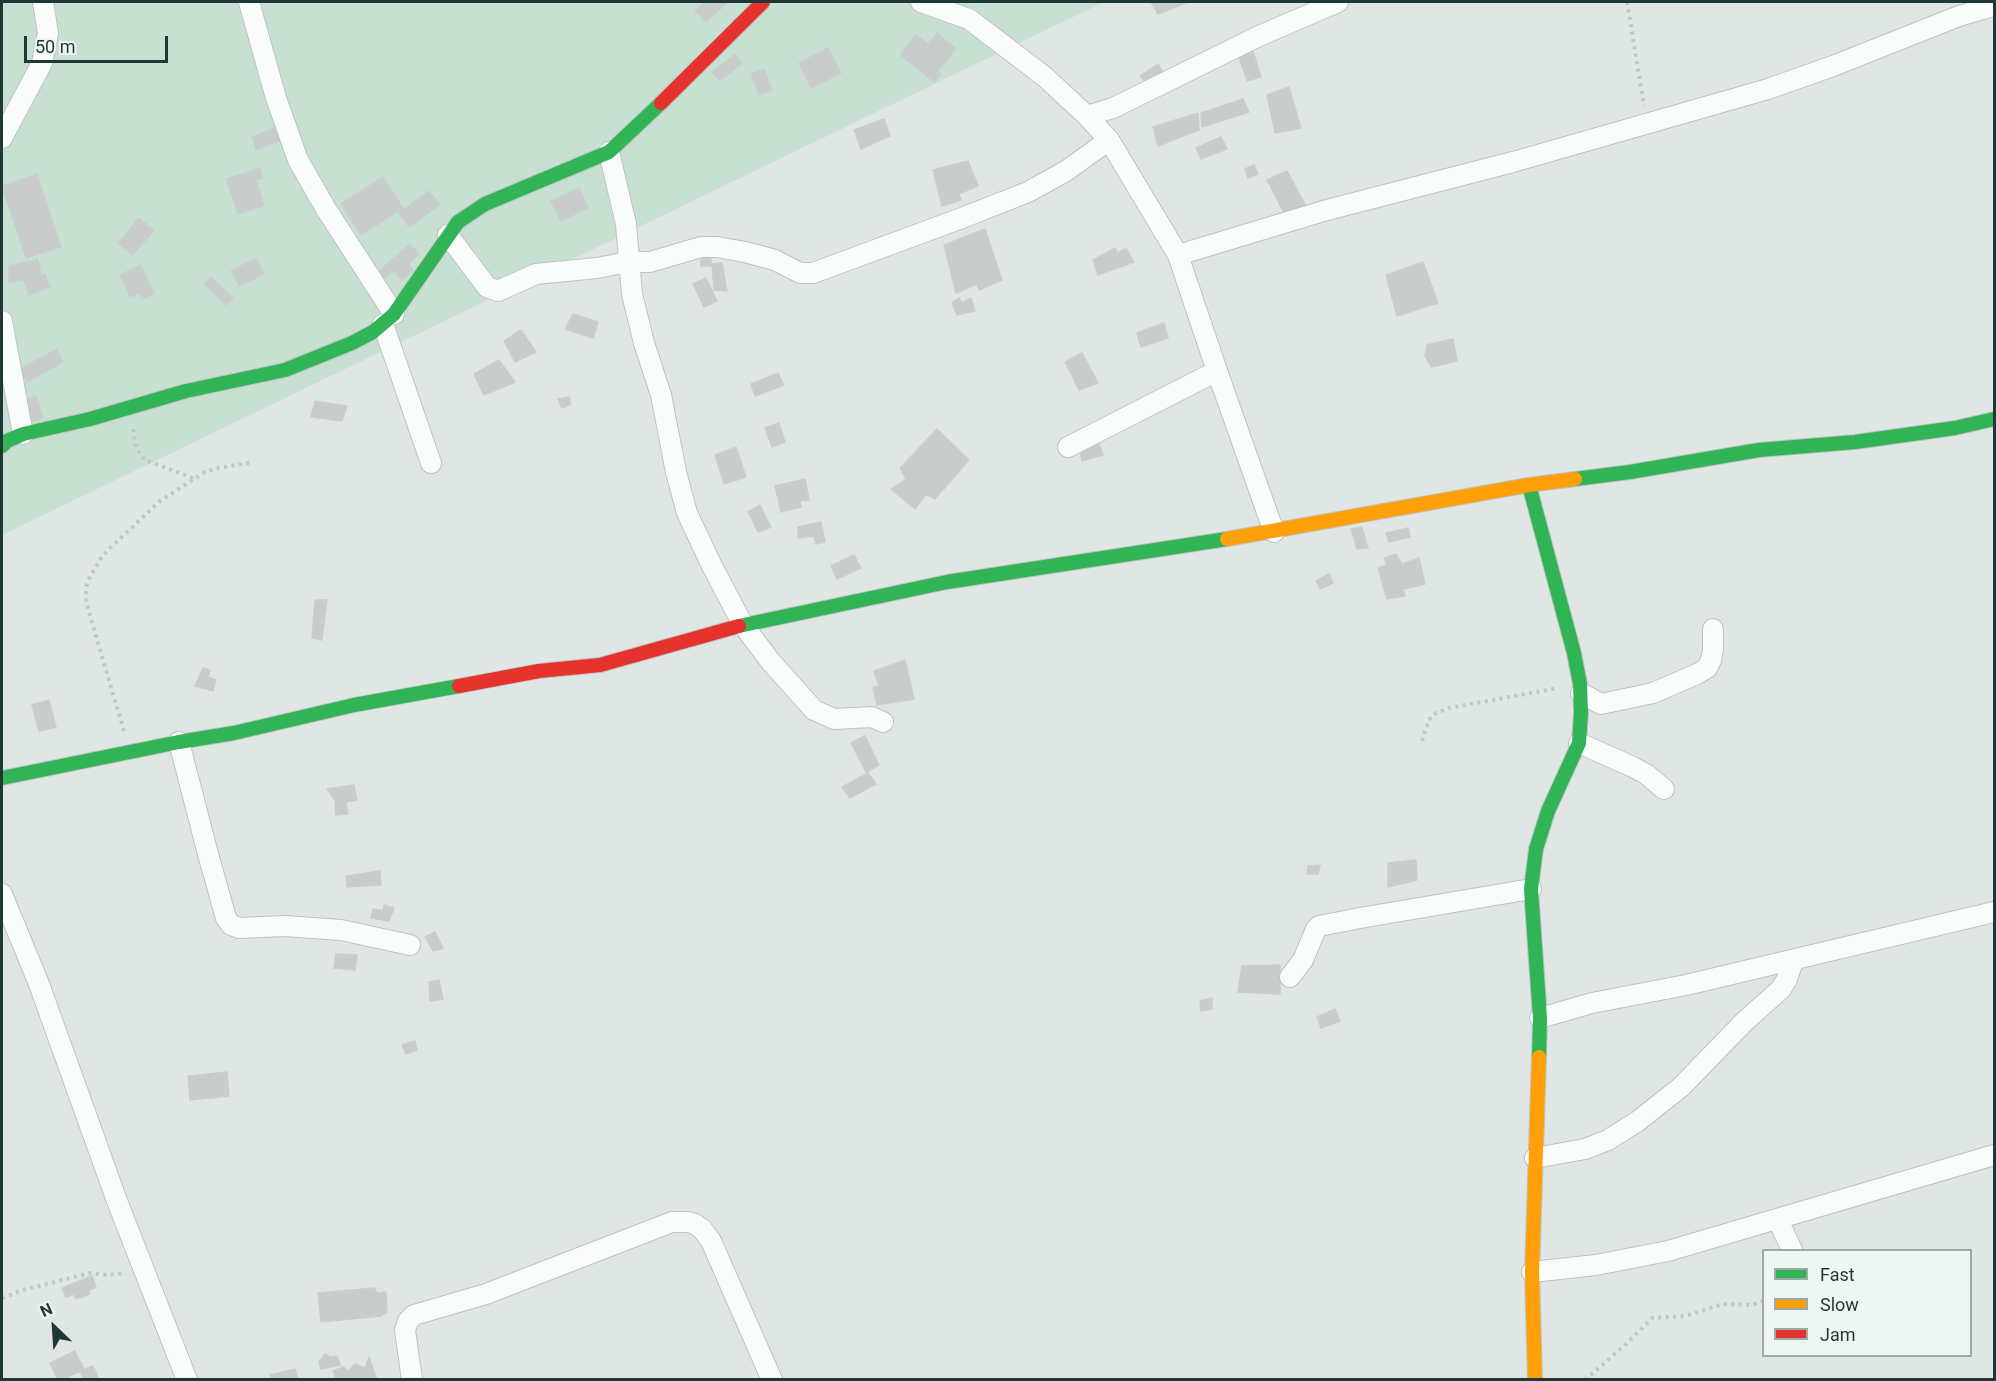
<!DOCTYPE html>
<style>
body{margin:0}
#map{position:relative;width:1996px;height:1381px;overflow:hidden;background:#e0e6e4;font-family:Roboto,sans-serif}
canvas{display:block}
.frame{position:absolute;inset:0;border:3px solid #1f3835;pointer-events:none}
.legend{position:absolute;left:1762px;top:1249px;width:210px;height:108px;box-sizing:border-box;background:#edf6f3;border:2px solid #9baaa7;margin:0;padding:8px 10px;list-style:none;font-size:18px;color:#1f3835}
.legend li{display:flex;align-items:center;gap:12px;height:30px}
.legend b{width:30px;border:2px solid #9baaa7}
.north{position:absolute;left:24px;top:1297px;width:60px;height:60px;-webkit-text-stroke:4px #edf6f3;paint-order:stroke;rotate:335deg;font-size:16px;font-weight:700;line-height:24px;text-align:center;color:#1f3835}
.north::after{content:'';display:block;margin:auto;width:21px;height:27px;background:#1f3835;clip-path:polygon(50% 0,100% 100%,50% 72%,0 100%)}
.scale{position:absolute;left:24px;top:36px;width:144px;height:27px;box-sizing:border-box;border:3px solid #1f3835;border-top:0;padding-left:8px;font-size:18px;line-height:21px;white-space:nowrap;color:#1f3835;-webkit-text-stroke:4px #edf6f3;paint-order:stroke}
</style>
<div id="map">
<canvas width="1996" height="1381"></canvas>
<div class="frame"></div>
<ul class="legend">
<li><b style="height:8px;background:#30b455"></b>Fast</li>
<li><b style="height:8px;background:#ff9f0a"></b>Slow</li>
<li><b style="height:8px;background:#e5322d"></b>Jam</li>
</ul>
<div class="north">N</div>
<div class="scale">50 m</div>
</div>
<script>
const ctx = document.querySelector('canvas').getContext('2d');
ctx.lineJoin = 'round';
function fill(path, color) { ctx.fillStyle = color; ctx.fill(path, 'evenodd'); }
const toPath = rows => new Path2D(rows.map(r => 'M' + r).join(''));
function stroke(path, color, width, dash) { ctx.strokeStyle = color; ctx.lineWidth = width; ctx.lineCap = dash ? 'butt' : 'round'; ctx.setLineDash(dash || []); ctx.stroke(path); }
fill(toPath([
 [2,2,1104,2,2,535]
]), '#c8e0d2');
const building = toPath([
 [705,2,728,2,706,22,695,11,705,2],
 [1151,2,1189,2,1158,14,1151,2],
 [937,33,956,49,938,71,941,74,934,82,900,55,916,34,928,44,937,33],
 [828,48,841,73,811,88,799,63,828,48],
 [1253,51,1261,77,1247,81,1239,57,1253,51],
 [735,54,742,63,720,81,712,72,735,54],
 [1158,64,1163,72,1146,83,1140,76,1158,64],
 [764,69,772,90,759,95,751,74,764,69],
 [1289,87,1301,128,1275,133,1267,95,1289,87],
 [1243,99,1249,112,1202,127,1201,113,1243,99],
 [1198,113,1199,130,1158,146,1153,127,1198,113],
 [884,119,890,136,861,149,854,130,884,119],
 [275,128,280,141,256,150,252,137,275,128],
 [1221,137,1227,149,1201,159,1196,148,1221,137],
 [968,161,978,186,959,194,961,200,942,206,933,170,968,161],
 [1254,165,1258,174,1248,178,1245,169,1254,165],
 [260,168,263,178,256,180,264,206,238,214,226,179,260,168],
 [1287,171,1306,206,1284,213,1267,180,1287,171],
 [37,174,61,247,26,258,2,186,37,174],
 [383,177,403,208,361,235,341,204,383,177],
 [579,188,588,208,561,221,551,201,579,188],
 [429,191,440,205,409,227,399,213,429,191],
 [139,218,154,231,132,255,118,243,139,218],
 [985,229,1002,280,979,290,977,284,956,293,944,245,985,229],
 [410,244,419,254,408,264,413,270,402,280,394,271,385,278,379,271,410,244],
 [1115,248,1118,253,1126,248,1134,262,1098,275,1093,260,1115,248],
 [256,258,264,274,239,286,231,271,256,258],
 [711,258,711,266,701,266,701,259,711,258],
 [38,259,41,275,9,283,9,266,38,259],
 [1423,262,1438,303,1397,316,1386,275,1423,262],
 [722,263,727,291,714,290,712,264,722,263],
 [141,265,154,294,142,299,139,293,130,297,120,275,141,265],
 [45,274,50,287,29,295,24,281,45,274],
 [211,277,233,298,226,305,204,284,211,277],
 [706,278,717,301,704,307,693,284,706,278],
 [959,298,962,303,971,298,975,311,957,315,952,303,959,298],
 [573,314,598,322,593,338,565,329,573,314],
 [1164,323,1168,338,1141,347,1137,333,1164,323],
 [521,330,536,352,515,362,504,341,521,330],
 [1453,339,1457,361,1431,367,1425,356,1427,345,1453,339],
 [57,349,63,362,27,382,20,369,57,349],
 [1082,353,1098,383,1079,390,1065,362,1082,353],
 [499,360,515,382,484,395,474,374,499,360],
 [778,373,784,385,755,396,751,384,778,373],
 [36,396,43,418,30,422,23,400,36,396],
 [569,397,571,404,562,408,558,399,569,397],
 [315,401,347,406,342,421,311,417,315,401],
 [779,423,785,442,772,447,765,428,779,423],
 [937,429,969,460,935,499,926,494,915,509,891,489,906,479,900,468,937,429],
 [1098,441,1103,455,1082,461,1079,446,1098,441],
 [736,447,746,477,724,484,715,455,736,447],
 [805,479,809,500,800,501,801,507,781,512,775,486,805,479],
 [760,505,771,527,758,532,748,512,760,505],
 [821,522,825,542,816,544,814,536,798,538,798,527,821,522],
 [1362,527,1368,548,1357,549,1351,529,1362,527],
 [1408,528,1410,537,1389,542,1386,533,1408,528],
 [1396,554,1402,564,1419,558,1425,584,1403,589,1405,596,1387,599,1378,568,1387,565,1384,558,1396,554],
 [854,555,861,568,837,579,831,566,854,555],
 [1329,574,1333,583,1320,589,1316,581,1329,574],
 [315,600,327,600,322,640,312,638,315,600],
 [905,660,914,699,877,705,873,688,879,686,874,671,905,660],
 [203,668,210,670,208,677,216,680,213,691,195,686,203,668],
 [49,700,56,727,39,731,32,705,49,700],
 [865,736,879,765,866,772,851,743,865,736],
 [868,773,876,784,850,798,842,787,868,773],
 [354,785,357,800,346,802,348,814,336,815,335,800,327,789,354,785],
 [1416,860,1417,880,1388,887,1388,863,1416,860],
 [1320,865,1318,874,1307,874,1308,866,1320,865],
 [380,871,381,885,347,887,346,876,380,871],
 [384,905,394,908,389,921,371,918,373,909,383,911,384,905],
 [435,932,443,948,433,951,425,937,435,932],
 [336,954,357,955,355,970,334,968,336,954],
 [1280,965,1280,994,1238,992,1242,966,1280,965],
 [439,980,443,999,430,1001,429,982,439,980],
 [1212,998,1212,1009,1201,1011,1200,1001,1212,998],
 [1335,1009,1340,1021,1321,1028,1317,1017,1335,1009],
 [415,1041,417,1050,406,1054,402,1045,415,1041],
 [227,1072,229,1096,190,1100,188,1076,227,1072],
 [92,1276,96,1287,89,1290,90,1294,76,1299,74,1294,66,1297,62,1288,92,1276],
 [374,1288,377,1293,386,1292,387,1312,381,1316,321,1322,318,1293,374,1288],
 [75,1351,84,1369,62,1380,58,1380,50,1363,75,1351],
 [325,1354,330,1357,337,1356,340,1365,321,1369,319,1362,325,1354],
 [369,1357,377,1380,336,1380,333,1371,343,1367,349,1371,355,1364,365,1368,369,1357],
 [93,1366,98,1377,91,1380,84,1380,80,1371,93,1366],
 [295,1369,298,1380,273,1380,270,1375,295,1369]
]);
fill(building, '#c8cdcc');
stroke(building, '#c9cfcd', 1.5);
const street = toPath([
 [249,2,276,98,298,160,326,209,394,314],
 [921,2,969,19,1045,77,1087,116,1109,140,1178,255,1217,371,1274,532],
 [1087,116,1113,108,1259,36,1338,2],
 [2,138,42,63,48,33,43,2],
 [609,152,626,224,632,294,644,343,661,395,676,472,687,513,712,566,743,625,771,662,814,710,834,719,872,717,883,722],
 [448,235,487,287,498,291,536,274,597,268,628,262,650,262,701,247,717,247,745,252,775,260,800,273,813,273,962,218,1028,192,1066,171,1109,140],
 [1178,255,1327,210,1513,162,1768,89,1833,66,1959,16,1994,6],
 [2,321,23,434],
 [383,324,431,463],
 [1068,447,1217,371],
 [1581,693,1601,704,1653,693,1697,674,1707,668,1711,660,1713,650,1713,629],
 [179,742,208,854,226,918,231,925,239,928,285,926,341,930,410,945],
 [1579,743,1633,767,1646,774,1664,789],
 [2,894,39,984,117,1201,187,1380],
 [1290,977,1303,960,1316,929,1319,926,1360,918,1531,889],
 [1540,1018,1592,1003,1686,985,1994,912],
 [1535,1158,1585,1149,1608,1140,1638,1121,1681,1087,1744,1022,1781,989,1787,979,1793,961],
 [1778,1220,1792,1250],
 [1532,1272,1596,1265,1668,1251,1994,1155],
 [412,1380,405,1330,408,1321,414,1315,486,1294,672,1222,688,1222,695,1224,702,1229,711,1241,772,1380]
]);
const fast = toPath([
 [2,446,7,441,23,434,90,419,186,391,285,370,352,343,373,332,394,314,458,222,485,204,609,152,661,103],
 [1575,479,1630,472,1759,450,1855,442,1955,428,1994,419],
 [1529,485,1574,653,1580,684,1581,713,1579,743,1548,811,1536,849,1531,889,1540,1018,1539,1057],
 [739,626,947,582,1227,539],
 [2,778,179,742,234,733,354,705,459,686]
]);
const slow = toPath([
 [1227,539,1529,485,1575,479],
 [1535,1380,1532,1272,1539,1057]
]);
const jam = toPath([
 [661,103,763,2],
 [459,686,539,671,600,665,739,626]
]);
stroke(street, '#bdc3c1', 22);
stroke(fast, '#bcc4c2', 16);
stroke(slow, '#bcc4c2', 16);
stroke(jam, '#bcc4c2', 16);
stroke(toPath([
 [1627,2,1644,106],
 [133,429,136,448,145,460,193,478],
 [124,731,86,602,86,587,89,579,101,558,110,548,160,501,205,472,219,468,253,462],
 [1422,741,1429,720,1434,714,1449,708,1558,688],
 [2,1298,23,1290,90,1273,107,1275,126,1273],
 [1585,1380,1625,1345,1652,1318,1685,1316,1723,1304,1751,1305,1764,1301]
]), '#bec7c6', 4, [3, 4.5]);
stroke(street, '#fafbfb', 20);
stroke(fast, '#30b455', 14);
stroke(slow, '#ff9f0a', 14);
stroke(jam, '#e5322d', 14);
</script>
